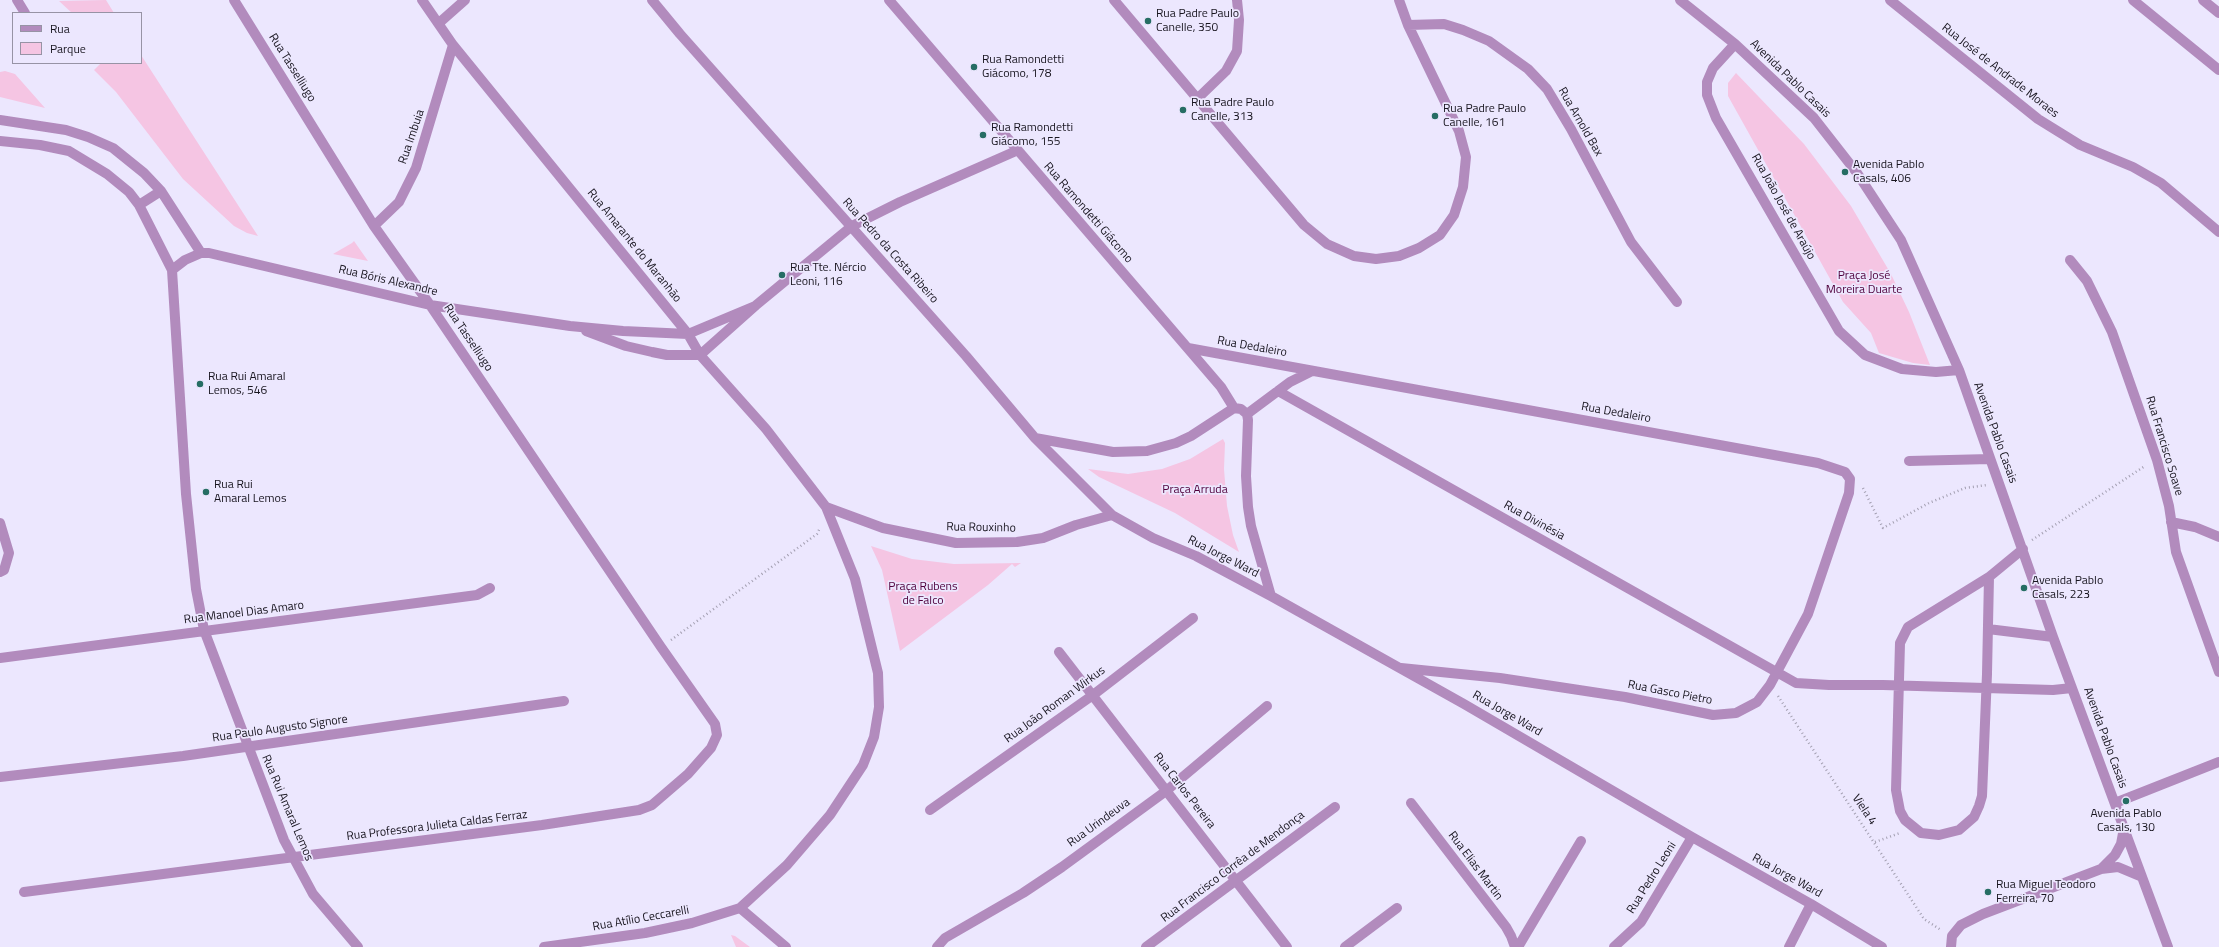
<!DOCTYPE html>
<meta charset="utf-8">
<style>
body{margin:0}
#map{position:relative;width:2219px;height:947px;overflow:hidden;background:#ece7fe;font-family:"Titillium Web",sans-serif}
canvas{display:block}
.legend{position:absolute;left:12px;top:12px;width:130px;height:52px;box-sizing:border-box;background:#ece7fe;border:1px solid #9793a5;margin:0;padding:5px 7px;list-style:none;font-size:12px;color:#18151f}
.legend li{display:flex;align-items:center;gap:8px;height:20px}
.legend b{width:20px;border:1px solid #9793a5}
</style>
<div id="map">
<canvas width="2219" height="947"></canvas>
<ul class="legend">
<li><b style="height:5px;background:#b28bbd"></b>Rua</li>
<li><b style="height:11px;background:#f5c5e3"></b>Parque</li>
</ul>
</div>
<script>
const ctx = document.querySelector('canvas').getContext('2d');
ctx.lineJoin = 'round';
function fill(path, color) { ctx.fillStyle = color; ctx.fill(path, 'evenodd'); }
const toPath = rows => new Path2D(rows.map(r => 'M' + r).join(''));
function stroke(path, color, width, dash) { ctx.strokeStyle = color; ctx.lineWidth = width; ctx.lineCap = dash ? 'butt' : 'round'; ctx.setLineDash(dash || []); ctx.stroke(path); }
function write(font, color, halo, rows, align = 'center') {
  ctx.font = font + ' "Titillium Web",sans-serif'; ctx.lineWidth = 3.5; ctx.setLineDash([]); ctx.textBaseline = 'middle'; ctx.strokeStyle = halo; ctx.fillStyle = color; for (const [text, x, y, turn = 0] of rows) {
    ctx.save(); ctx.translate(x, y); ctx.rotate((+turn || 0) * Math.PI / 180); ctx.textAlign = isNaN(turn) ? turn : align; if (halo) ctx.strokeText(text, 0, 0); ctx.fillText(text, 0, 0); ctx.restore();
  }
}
fill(toPath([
 [106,0,114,13,72,13,59,1],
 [141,55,258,236,247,233,234,226,183,179,116,92,94,70,101,63,141,63],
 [5,71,15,74,45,108,0,97,0,72],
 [1736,73,1804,144,1851,206,1891,274,1909,312,1930,365,1913,363,1879,353,1871,333,1843,302,1728,96,1728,83],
 [354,241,368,261,333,254,352,243],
 [1223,439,1225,443,1224,469,1227,506,1233,535,1239,552,1175,513,1099,477,1088,469,1128,474,1162,469,1190,459],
 [871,546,912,559,954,564,1021,563,1015,567,1012,564,988,585,900,651,882,570],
 [731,935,735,936,750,947,736,947]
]), '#f5c5e3');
stroke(toPath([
 [1863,488,1883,528,1929,503,1965,488,1987,485],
 [2032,540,2145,466],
 [671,640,817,534,820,528],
 [1778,696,1924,919,1941,930],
 [1875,842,1900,833]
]), '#a4a0b2', 2.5, [1, 3]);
stroke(toPath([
 [17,0,25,13],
 [422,0,453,45,688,334,700,355,766,429,826,507,855,579,878,673,879,707,874,737,863,765,830,815,787,865,740,908,786,947],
 [652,0,680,34,966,356,1035,438,1112,515,1153,538,1196,556,1271,596,1464,704,1692,837,1811,904,1882,947],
 [889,0,1221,387,1234,408],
 [1114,0,1304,225,1327,244,1354,256,1376,259,1399,256,1419,248,1440,235,1454,215,1463,187,1466,157,1459,131,1408,25,1399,0],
 [1680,0,1735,44,1814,118,1857,173,1901,240,1959,370,2053,637,2168,947],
 [1890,0,2038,119,2080,145,2133,167,2161,183,2219,232],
 [2133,0,2219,70],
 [2203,0,2219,13],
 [439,23,465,0],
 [1408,25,1444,24,1463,30,1489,41,1528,69,1547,89,1571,129,1631,242,1677,302],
 [1735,44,1713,68,1707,82,1707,95,1716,118,1839,331,1865,355,1902,369,1936,372,1959,370],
 [1197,99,1226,71,1237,51,1239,20,1237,0],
 [0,120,66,130,88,137,113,148,144,173,161,191,201,253],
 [0,141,40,145,69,151,107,174,129,192,139,205,172,270,186,494,196,589,204,630,284,840,313,894,358,947],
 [139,205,161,191],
 [374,226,399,202,416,168,453,45],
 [2070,260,2087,281,2112,332,2157,460,2169,506,2176,552,2219,672],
 [172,270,185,260,201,253,209,253,430,305,570,326,623,331,688,334,755,306],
 [586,331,626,346,652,352,667,355,700,355,755,306,852,226,900,202,1016,151],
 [1188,348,1818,463,1845,472,1850,479,1849,493,1808,614,1770,685,1757,702,1736,713,1713,715,1625,697,1500,678,1401,668],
 [1278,391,1796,683,1829,685,1883,685,2053,690,2072,688],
 [1247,414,1290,382,1312,371],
 [1035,438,1113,452,1147,451,1176,443,1191,436,1234,408,1241,409,1247,414,1248,420,1246,476,1248,507,1251,526,1271,596],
 [1909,461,1990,459],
 [826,507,883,528,956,543,1017,542,1043,538,1076,525,1112,515],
 [2171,522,2195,527,2219,537],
 [0,523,9,553,4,570,0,572],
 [1989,577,1908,627,1900,643,1896,790,1900,811,1905,820,1921,833,1939,835,1959,830,1974,817,1979,806,1982,796,1987,674,1989,577,2023,549],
 [1988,629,2053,637],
 [1059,652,1287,947],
 [0,658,477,595,490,588],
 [0,777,183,756,564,701],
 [1411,803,1506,927,1511,936,1515,947],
 [2115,803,2219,762],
 [930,810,1093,695,1193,618],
 [2101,869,2115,855,2121,844,2124,828],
 [24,892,542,825,639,810,652,805,688,774,711,748,717,735,715,724,661,647,430,305,374,226,234,0],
 [544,947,645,933,692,923,740,908],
 [937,947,945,938,1023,893,1062,867,1166,791,1267,706],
 [1146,947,1335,807],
 [1345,947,1397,908],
 [1518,947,1581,841],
 [1614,947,1641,922,1692,837],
 [1789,947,1811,904],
 [1951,947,1952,936,1961,925,1983,914,2101,869,2118,867,2142,877]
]), '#b28bbd', 10);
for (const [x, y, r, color] of [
 [1148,21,4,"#266d64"],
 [974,67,4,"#266d64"],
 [1183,110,4,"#266d64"],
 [1435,116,4,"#266d64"],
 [983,135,4,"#266d64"],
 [1845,172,4,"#266d64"],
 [782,275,4,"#266d64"],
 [200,384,4,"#266d64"],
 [206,492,4,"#266d64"],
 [2024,588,4,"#266d64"],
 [2126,801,4,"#266d64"],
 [1988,892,4,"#266d64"]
]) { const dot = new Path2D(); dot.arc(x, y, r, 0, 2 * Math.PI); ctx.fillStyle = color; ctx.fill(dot); stroke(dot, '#ece7fe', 1.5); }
write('12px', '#18151f', '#ece7fe', [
 ["Rua Padre Paulo",1156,14],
 ["Canelle, 350",1156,28],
 ["Rua Ramondetti",982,60],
 ["Giácomo, 178",982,74],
 ["Rua Padre Paulo",1191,103],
 ["Canelle, 313",1191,117],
 ["Rua Padre Paulo",1443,109],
 ["Canelle, 161",1443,123],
 ["Rua Ramondetti",991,128],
 ["Giácomo, 155",991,142],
 ["Avenida Pablo",1853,165],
 ["Casals, 406",1853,179],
 ["Rua Tte. Nércio",790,268],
 ["Leoni, 116",790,282],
 ["Rua Rui Amaral",208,377],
 ["Lemos, 546",208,391],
 ["Rua Rui",214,485],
 ["Amaral Lemos",214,499],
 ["Avenida Pablo",2032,581],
 ["Casals, 223",2032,595],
 ["Avenida Pablo",2126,814,"center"],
 ["Casals, 130",2126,828,"center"],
 ["Rua Miguel Teodoro",1996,885],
 ["Ferreira, 70",1996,899]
], 'left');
write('12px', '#18151f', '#ece7fe', [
 ["Rua Tasselliugo",292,68,58],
 ["Rua José de Andrade Moraes",2000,71,38],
 ["Avenida Pablo Casais",1790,79,44],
 ["Rua Arnold Bax",1580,122,60],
 ["Rua Imbuia",412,137,-71],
 ["Rua João José de Araújo",1783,207,61],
 ["Rua Ramondetti Giácomo",1088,213,49],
 ["Rua Amarante do Maranhão",634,246,51],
 ["Rua Pedro da Costa Ribeiro",890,251,48],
 ["Rua Bóris Alexandre",388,281,13],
 ["Rua Tasselliugo",468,338,56],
 ["Rua Dedaleiro",1252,347,10],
 ["Rua Dedaleiro",1616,413,10],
 ["Avenida Pablo Casais",1995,433,70],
 ["Rua Francisco Soave",2164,446,73],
 ["Rua Divinésia",1534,521,29],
 ["Rua Rouxinho",981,528,1],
 ["Rua Jorge Ward",1223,557,27],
 ["Rua Manoel Dias Amaro",244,613,-7],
 ["Rua Gasco Pietro",1670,693,11],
 ["Rua João Roman Wirkus",1055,705,-36],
 ["Rua Jorge Ward",1507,714,30],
 ["Rua Paulo Augusto Signore",280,729,-8],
 ["Avenida Pablo Casais",2105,738,70],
 ["Rua Carlos Pereira",1184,791,52],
 ["Rua Rui Amaral Lemos",287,808,67],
 ["Viela 4",1864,810,56],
 ["Rua Urindeuva",1099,823,-36],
 ["Rua Professora Julieta Caldas Ferraz",437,826,-7],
 ["Rua Elias Martin",1475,866,53],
 ["Rua Francisco Corrêa de Mendonça",1233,867,-37],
 ["Rua Jorge Ward",1787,876,29],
 ["Rua Pedro Leoni",1652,878,-58],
 ["Rua Atílio Ceccarelli",641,919,-10]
]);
write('12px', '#4f003c', '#ece7fe', [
 ["Praça José",1864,276],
 ["Moreira Duarte",1864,290],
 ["Praça Arruda",1195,490],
 ["Praça Rubens",923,587],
 ["de Falco",923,601]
]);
</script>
